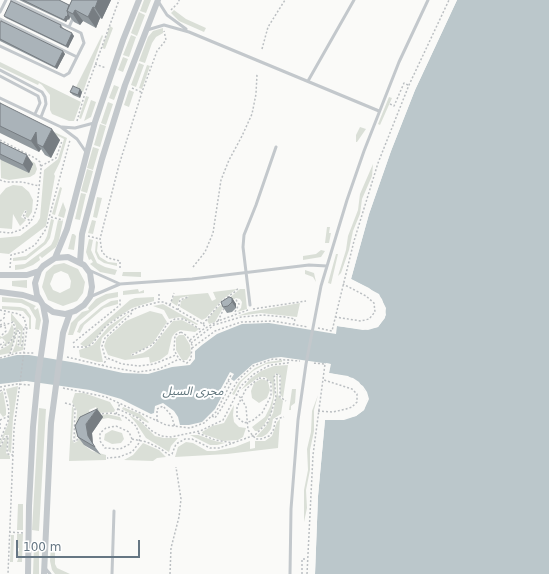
<!DOCTYPE html>
<meta charset="utf-8">
<style>
body{margin:0}
#map{position:relative;width:549px;height:574px;overflow:hidden;background:#fafaf8;font-family:"DejaVu Sans",sans-serif}
canvas{display:block}
.scale{position:absolute;left:16px;top:540px;width:124px;height:18px;box-sizing:border-box;border:2px solid #657683;border-top:0;padding-left:5px;font-size:12px;line-height:14px;white-space:nowrap;color:#657683;-webkit-text-stroke:3px #fff;paint-order:stroke}
</style>
<div id="map">
<canvas width="549" height="574"></canvas>
<div class="scale">100 m</div>
</div>
<script>
const ctx = document.querySelector('canvas').getContext('2d');
ctx.lineJoin = 'round';
function fill(path, color) { ctx.fillStyle = color; ctx.fill(path, 'evenodd'); }
const toPath = rows => new Path2D(rows.map(r => 'M' + r).join(''));
function stroke(path, color, width, dash) { ctx.strokeStyle = color; ctx.lineWidth = width; ctx.lineCap = dash ? 'butt' : 'round'; ctx.setLineDash(dash || []); ctx.stroke(path); }
function write(font, color, halo, rows, align = 'center') {
  ctx.font = font + ' "DejaVu Sans","Noto Sans Arabic",sans-serif'; ctx.lineWidth = 4; ctx.setLineDash([]); ctx.textBaseline = 'middle'; ctx.strokeStyle = halo; ctx.fillStyle = color; for (const [text, x, y, turn = 0] of rows) {
    ctx.save(); ctx.translate(x, y); ctx.rotate((+turn || 0) * Math.PI / 180); ctx.textAlign = isNaN(turn) ? turn : align; if (halo) ctx.strokeText(text, 0, 0); ctx.fillText(text, 0, 0); ctx.restore();
  }
}
fill(toPath([
 [144,0,151,0,146,13,140,11],
 [174,10,186,19,206,28,204,32,179,21,171,13],
 [139,12,145,15,137,36,131,33],
 [110,26,113,28,105,49,102,48],
 [163,28,163,33,156,37,152,43,145,63,139,61,148,37,153,31],
 [102,35,103,36,83,92,75,89],
 [131,35,136,37,129,57,123,55],
 [123,57,128,59,123,72,118,70],
 [0,62,81,102,74,121,69,121,52,114,50,110,50,95,42,85,39,83,38,85,0,67],
 [139,63,144,65,136,87,131,85],
 [147,65,150,66,142,89,139,88],
 [114,85,119,87,114,100,109,98],
 [129,90,134,92,129,107,124,105],
 [86,96,89,97,81,119,79,118],
 [389,97,392,98,380,125,378,124],
 [91,100,96,102,91,117,84,121],
 [108,102,113,104,106,125,101,123],
 [100,124,106,126,100,147,94,145],
 [360,127,366,129,357,142,356,142,356,135],
 [50,130,67,138,60,162,54,174,55,176,46,226,9,254,0,253,0,238,20,236,37,223,40,218,44,170,58,159,64,139,50,132],
 [0,144,35,163,37,169,35,174,30,177,9,180,1,178],
 [93,147,99,149,93,170,87,168],
 [373,164,372,176,362,199,360,214,353,231,349,250,341,273,338,276,346,250,348,236,358,210,360,194],
 [87,169,93,171,87,193,81,191],
 [13,185,22,186,29,192,33,200,32,212,28,218,25,216,27,211,25,210,21,217,26,220,20,226,13,214,12,229,0,228,0,195,6,188],
 [60,187,62,188,55,215,52,214],
 [81,193,86,194,80,220,75,219],
 [97,197,102,198,97,218,93,217],
 [63,202,66,210,64,218,58,216],
 [51,219,54,220,50,238,46,244,26,260,13,261,13,258,26,256,44,242,47,236],
 [58,220,63,221,59,240,56,247,42,258,40,256,39,257,40,260,33,265,23,269,15,270,15,265,25,264,51,245,54,239],
 [92,220,96,221,93,234,88,233],
 [327,227,330,227,329,233,331,233,329,243,325,243],
 [72,234,74,234,76,236,74,250,68,249],
 [89,239,93,240,91,250,97,263,105,267,117,270,115,275,100,272,90,264,93,262,91,259,89,260,86,252],
 [96,241,98,242,97,251,100,257,108,262,117,263,117,266,104,263,98,259,95,252],
 [321,250,325,251,321,257,303,260,303,256,316,254],
 [336,254,338,254,331,284,328,283],
 [64,263,78,269,85,282,83,293,77,301,63,306,48,300,42,287,46,272,54,265],
 [61,271,68,274,71,281,70,288,60,293,53,290,50,284,54,274],
 [305,270,314,273,316,282,313,277,305,274],
 [123,272,141,272,141,277,122,276],
 [27,280,27,288,12,286,12,281],
 [138,289,139,292,144,290,144,293,123,295,123,291],
 [237,289,223,299,206,318,202,320,180,307,181,301,189,296,180,298,177,306,171,302,174,296,208,293,212,301,216,299,213,292],
 [240,289,245,289,247,309,237,312,241,308,242,302,240,299,236,298,224,306,215,322,209,324,207,320,216,309],
 [118,292,118,297,108,299,101,303,78,322,73,335,68,335,71,323,82,312,89,310,88,308,96,299,106,294],
 [2,297,22,299,36,306,34,308,35,310,38,308,41,320,39,330,35,329,36,319,29,307,21,303,2,302],
 [154,297,154,301,132,308,109,323,90,345,85,347,80,344,130,300,135,298],
 [118,300,118,304,104,308,84,325,80,333,77,332,80,325,101,307,111,301],
 [300,303,297,317,261,313,237,316,249,312],
 [163,304,198,324,197,325,180,317,169,319,164,310,153,306],
 [2,306,20,307,26,309,31,316,31,329,29,329,29,318,23,311,2,309],
 [150,311,162,314,167,322,153,343,142,350,131,354,132,356,143,353,152,347,173,321,182,320,199,329,195,332,180,330,175,333,172,337,168,354,160,360,150,363,149,357,125,360,108,355,104,346,107,338,126,321],
 [11,313,23,327,21,345,19,344,21,331,18,329,10,353,0,355,0,350,9,345,15,334,16,326,14,322,11,321],
 [129,313,102,338,100,347,103,362,98,362,80,357,79,350,93,345,109,326],
 [12,324,14,329,13,336,9,343,1,347,6,342,2,338,0,339,0,336,2,337,8,333],
 [25,330,23,350,12,353,16,343,18,331,17,345,20,347,22,346],
 [179,335,184,335,190,345,191,354,187,360,182,360,176,350,176,338],
 [282,360,282,362,266,364,253,371,241,382,234,395,232,394,239,382,255,368,268,362],
 [288,365,283,398,280,394,281,376,276,373,274,376,275,392,271,413,264,425,258,431,255,431,252,427,265,417,270,407,273,397,272,383,265,377,259,377,241,390,250,379,261,371,274,366],
 [278,375,278,395,283,401,281,414,273,419,271,429,267,434,262,437,256,437,266,426,273,413,277,392,276,376],
 [261,379,268,381,270,390,267,398,259,403,252,398,251,391,254,383],
 [18,386,13,418,11,453,8,451,9,435,5,435,0,445,0,442,8,424,10,412,9,400,6,389],
 [292,389,296,389,295,403,291,406,291,410,289,410],
 [3,391,6,409,6,415,3,417,0,413,0,393],
 [75,393,84,393,110,402,115,410,114,412,99,413,96,407,89,410,91,416,77,431,75,441,77,411,72,402],
 [318,395,314,410,314,431,310,450,310,470,306,490,307,508,304,522,304,490,308,470,307,449,311,432,312,411],
 [234,405,233,415,234,422,239,427,246,428,243,437,238,440,223,441,203,434,202,432,212,426,224,423],
 [72,406,74,409,72,439,74,443,78,441,79,432,97,416,107,414,120,417,122,421,108,418,98,420,84,445,92,451,106,455,106,460,69,461],
 [123,407,140,414,149,422,148,423,122,409],
 [39,408,46,409,39,531,32,530],
 [129,415,141,422,155,436,164,438,178,438,171,446,169,452,146,438,136,423],
 [280,419,278,448,227,454,175,457,178,447,186,442,193,443,207,451,215,451,235,447,250,441,250,449,255,448,255,441,265,441,272,436,277,422],
 [112,430,122,433,124,439,121,443,112,444,104,440,105,434],
 [190,435,198,435,215,441,225,443,217,445,210,445],
 [6,437,8,437,6,453,10,456,10,459,0,459,0,448],
 [143,443,159,450,166,457,157,458,153,461,124,460,133,455],
 [18,504,23,504,23,530,17,530],
 [17,534,23,534,22,562,17,562,19,556,17,556,17,552,19,551,19,548,17,548],
 [11,535,14,535,13,562,10,562],
 [51,545,55,546,55,564,57,568,70,574,55,574,52,570,50,561],
 [34,546,39,546,39,574,33,574]
]), '#dadfd7');
fill(toPath([
 [457,0,549,0,549,574,315,574,318,496,325,420,344,420,356,416,364,410,368,396,359,382,353,378,329,373,330,364,281,357,271,358,253,364,234,381,231,379,234,374,230,372,218,394,222,396,215,409,202,422,189,425,180,425,178,417,174,411,163,403,155,406,154,413,151,414,121,399,90,390,26,381,0,384,0,359,17,355,29,355,77,363,123,373,148,374,172,367,190,365,195,359,195,351,202,345,217,334,242,324,269,323,336,334,337,326,363,330,378,327,386,315,382,299,369,288,351,279,369,214,391,151,415,90]
]), '#bbc7cb');
fill(toPath([
 [455,0,457,0,415,90,391,151,369,214,351,279,379,294,386,308,385,318,378,327,368,330,337,326,338,324,368,328,377,325,383,317,384,308,377,296,349,281,349,278,367,214,389,151,413,89],
 [326,363,331,364,329,373,348,376,363,386,367,392,369,399,364,410,356,416,338,420,325,420,318,496,315,574,313,574,316,496,324,419,344,418,355,414,363,409,367,399,364,390,357,383,347,378,328,374,328,366,326,365]
]), '#fafaf8');
stroke(toPath([
 [171,10,179,2,179,0],
 [262,49,268,27,285,0],
 [95,64,106,68],
 [132,88,141,92],
 [390,104,394,106,404,83,408,85],
 [77,121,85,93,119,0],
 [0,140,35,158,40,162,41,169,37,207,33,218,28,225,20,230,11,233,0,232],
 [41,166,56,158,62,141],
 [0,180,6,182,22,182,39,186],
 [26,211,23,217,31,221],
 [51,217,63,220],
 [88,236,100,239],
 [193,267,205,252,213,233,221,180,229,160,242,136,252,114,256,94,257,74],
 [10,268,11,255,23,252,35,245,46,229,70,140],
 [120,268,120,261,108,258,102,252,100,239,119,165,142,92,157,51,166,40,164,31],
 [159,294,159,302],
 [232,301,236,300,239,304,234,314],
 [170,305,174,293],
 [133,309,131,314,105,338,102,346,105,357,122,364,138,366,154,364,176,355],
 [253,309,306,301],
 [0,310,19,314,24,318,27,328,14,429,8,574],
 [178,310,180,300,188,297],
 [335,317,361,321,369,319,375,312,374,303,366,296,343,284],
 [0,321,4,318,5,310],
 [218,321,225,306],
 [203,324,222,301,236,291,239,287],
 [0,325,5,323],
 [0,327,13,322,15,328,14,336,10,342,0,349],
 [318,328,332,331,354,241,378,163,409,85,449,0],
 [181,332,187,336,192,345,191,359,187,363,179,359,174,350,175,335,181,332],
 [2,335,6,331,5,326],
 [190,340,202,330,218,321,248,310],
 [73,343,120,305,120,298],
 [191,343,214,325,241,317,263,315,285,317,295,319,294,324],
 [0,345,4,342],
 [73,347,87,347,93,343,105,327,122,315,139,307,159,302,164,302,203,324,206,328],
 [192,348,215,331,241,322,273,321,308,327],
 [10,354,17,331,20,331,18,344,20,346,22,345,24,327,27,328],
 [132,355,152,345,160,336,167,324,175,319,184,319,201,330],
 [67,357,109,367,138,372,159,369,179,359],
 [0,358,17,353,35,353],
 [102,366,107,359],
 [259,378,266,379,271,383,271,396,262,413,252,421,244,423,237,417,237,407,246,389,259,378],
 [0,387,17,384,30,385],
 [63,388,106,397,166,425,190,428,204,423,216,412,231,383,228,381],
 [0,391,4,389,9,411,8,421,0,440],
 [236,394,241,398,246,407,248,430,256,439,261,439,269,436,273,431,276,419,284,417],
 [221,395,231,375],
 [65,403,73,405,75,409,74,441,77,441,78,433],
 [118,409,138,418,152,431,161,436,171,437,200,431,223,420,241,386,254,374,270,365,288,363,288,359],
 [318,411,333,412,346,409,352,407,357,402,357,394,352,389,324,380],
 [98,414,112,413,124,416,136,426,140,436,139,443,132,452,119,457,107,458],
 [116,414,120,403],
 [212,416,215,418,221,409,238,380,253,366,273,359,300,361],
 [0,419,0,429],
 [0,420,9,416],
 [157,421,157,409,163,406,171,415,175,427],
 [116,426,129,432,132,439,130,444,120,449,105,448,100,441,100,433,106,428,116,426],
 [198,433,215,440,234,443],
 [132,439,147,442,161,449,169,455,172,454,176,444,185,439,192,439,210,448,219,448,255,435,268,422,276,398,274,377,276,374,280,376,280,397,286,401],
 [0,447,5,437,8,436,7,452,8,454,13,455],
 [9,532,23,533],
 [170,574,171,548,179,517,181,499,176,467],
 [302,574,302,559,307,559],
 [307,574,313,455,325,364,312,363]
]), '#bbbfc2', 1.5, [2, 2]);
stroke(toPath([
 [158,1,167,15,186,29],
 [0,12,6,0],
 [0,19,77,57],
 [69,27,74,16],
 [147,30,164,25,189,32,379,111],
 [0,46,64,76,69,73,84,43,81,33,12,0],
 [0,70,42,92,45,97,46,104,41,117],
 [0,76,38,96,40,103,35,114],
 [308,81,354,0],
 [0,98,61,127,77,139,86,152],
 [62,127,75,128,94,123],
 [91,271,120,284],
 [92,296,120,284,192,279,309,265,327,266],
 [250,305,243,247,244,235,256,205,276,147],
 [45,568,50,574],
 [112,574,114,511],
 [290,574,291,509,298,420,306,364,321,286,347,200,364,151,399,62,428,0]
]), '#c3c8cc', 3);
stroke(toPath([
 [55,258,67,229,95,122,123,40,139,0],
 [80,262,82,234,102,159,125,85,158,0],
 [0,275,27,275,39,271],
 [0,292,23,295,39,300],
 [28,574,29,506,33,427,38,376,46,321,43,305,37,295,35,283,39,271,43,266,55,258,68,257,84,265,90,273,92,287,90,297,84,305,75,311,65,314,53,312,43,305],
 [44,574,51,423,63,333,70,313]
]), '#c3c8cc', 6);
fill(toPath([
 [19,0,59,0,69,5,72,0,111,0,102,19,100,18,96,28,83,21,80,25,74,22,70,17,69,20,68,19,66,22],
 [4,16,61,25,63,28,74,36,68,48,6,18],
 [0,23,65,54,57,69,0,41],
 [80,89,82,92,80,98,73,95,70,92],
 [0,103,60,140,51,158,45,155,41,149,39,152,0,133],
 [0,142,33,164,29,173,1,160,0,159],
 [232,298,236,304,236,308,232,312,227,313,223,307],
 [97,409,103,417,92,433,93,444,101,455,84,445,78,437]
]), '#929a9f');
fill(toPath([
 [98,0,111,0,102,19,95,8],
 [93,7,100,18,96,28,88,17],
 [75,10,83,21,80,25,73,14],
 [68,14,70,17,69,20,67,17],
 [66,16,68,19,66,22,64,20],
 [72,33,74,36,68,48,66,46],
 [63,51,65,54,57,69,55,67],
 [80,89,82,92,80,98,78,95],
 [52,129,60,140,51,158,43,147],
 [36,132,37,144,41,149,39,152,31,141],
 [27,155,33,164,29,173,23,165],
 [232,298,236,304,236,308,232,302],
 [97,409,103,417,92,433,93,445,88,436,86,424]
]), '#777d82');
const building = toPath([
 [23,0,59,0,69,5,67,11,68,14,67,17,66,16,64,20,23,0],
 [72,0,98,0,95,8,93,7,88,17,75,10,73,14,67,11,72,0],
 [11,1,61,25,60,27,72,33,66,46,4,16,11,1],
 [1,21,63,51,55,67,0,39,0,23,1,21],
 [73,86,80,89,78,95,70,92,73,86],
 [0,103,52,129,43,147,37,144,36,132,31,141,0,126,0,103],
 [0,142,27,155,23,165,0,154,0,142],
 [229,297,232,298,232,302,228,306,223,307,221,302,229,297],
 [97,409,86,424,88,436,95,447,78,437,75,426,80,417,97,409]
]);
fill(building, '#aab3b9');
stroke(building, '#777d82', 1);
write('italic 12px', '#60757c', '#fff', [
 ["مجرى السيل",193,392]
]);
</script>
